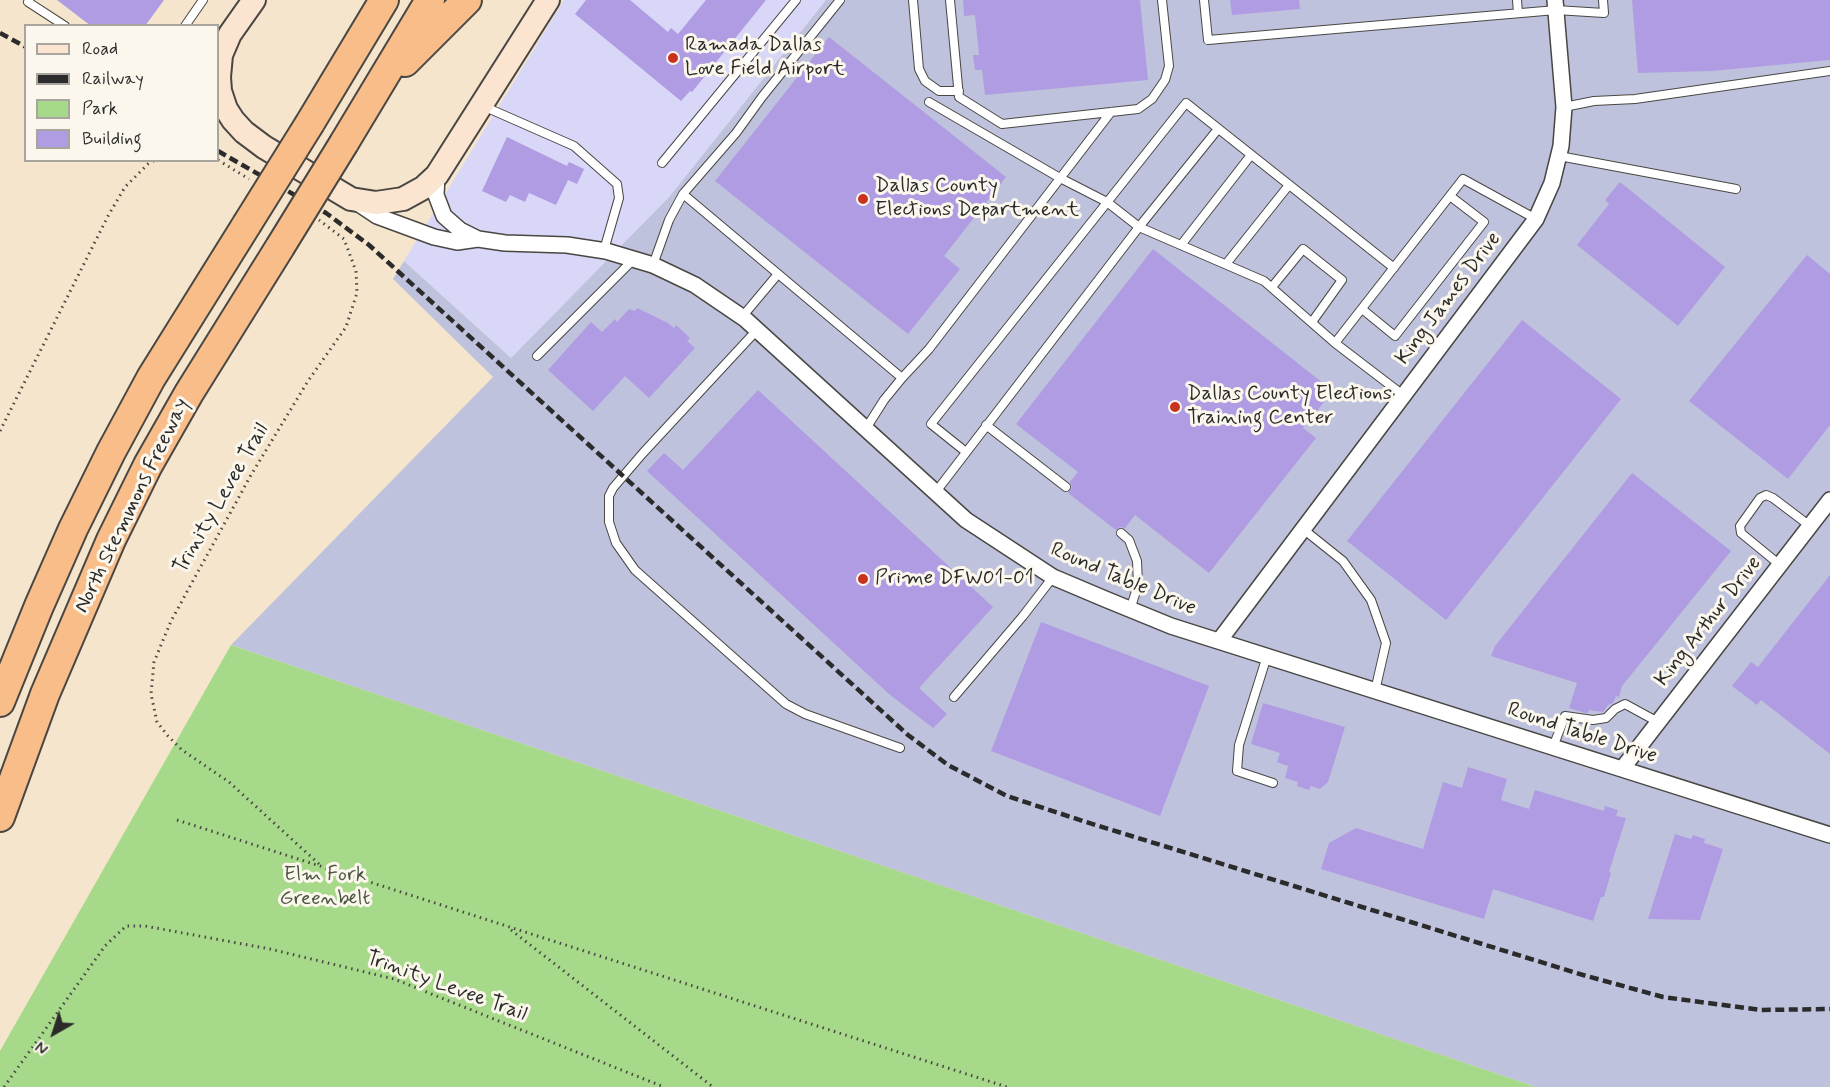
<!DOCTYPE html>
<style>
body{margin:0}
#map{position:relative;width:1830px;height:1087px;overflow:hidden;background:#f5e5cc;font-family:Mynerve,sans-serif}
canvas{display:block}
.legend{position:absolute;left:24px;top:24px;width:195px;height:138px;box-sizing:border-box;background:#fbf7ec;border:2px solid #a8a59f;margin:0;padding:8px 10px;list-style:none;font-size:18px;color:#2b2b2b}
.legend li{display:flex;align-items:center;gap:12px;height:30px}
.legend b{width:30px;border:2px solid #a8a59f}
.north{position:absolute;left:24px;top:1003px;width:60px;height:60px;-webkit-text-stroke:4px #fbf7ec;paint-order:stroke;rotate:219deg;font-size:16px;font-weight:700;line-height:24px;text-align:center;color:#2b2b2b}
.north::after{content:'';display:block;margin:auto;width:21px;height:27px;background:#2b2b2b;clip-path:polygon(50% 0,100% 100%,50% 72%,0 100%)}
</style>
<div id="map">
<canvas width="1830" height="1087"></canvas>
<ul class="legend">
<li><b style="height:8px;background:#fce5d0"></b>Road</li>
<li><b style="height:8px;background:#2b2b2b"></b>Railway</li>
<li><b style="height:16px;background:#a6d989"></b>Park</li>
<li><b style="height:16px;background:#b09ce2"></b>Building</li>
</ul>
<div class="north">N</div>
</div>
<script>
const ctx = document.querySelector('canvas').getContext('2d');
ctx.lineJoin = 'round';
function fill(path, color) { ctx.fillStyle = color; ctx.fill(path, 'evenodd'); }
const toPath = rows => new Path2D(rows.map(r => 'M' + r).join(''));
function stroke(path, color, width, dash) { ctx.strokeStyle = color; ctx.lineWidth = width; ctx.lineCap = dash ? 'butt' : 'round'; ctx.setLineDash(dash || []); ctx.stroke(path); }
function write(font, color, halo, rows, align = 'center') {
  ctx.font = font + ' Mynerve,sans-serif'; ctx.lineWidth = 6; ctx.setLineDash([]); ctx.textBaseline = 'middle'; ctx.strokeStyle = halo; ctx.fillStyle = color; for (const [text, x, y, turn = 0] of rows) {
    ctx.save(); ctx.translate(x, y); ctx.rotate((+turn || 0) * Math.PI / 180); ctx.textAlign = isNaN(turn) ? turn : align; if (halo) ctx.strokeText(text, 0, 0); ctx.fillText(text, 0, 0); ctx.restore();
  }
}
fill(toPath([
 [564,0,826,0,670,196,511,358,404,261]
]), '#d8d7f8');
fill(toPath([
 [826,0,1830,0,1830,1087,1536,1087,231,645,493,377,393,279,404,261,511,358,670,196]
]), '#bfc2dd');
fill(toPath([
 [231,645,1536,1087,0,1087,0,1051]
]), '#a6d989');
fill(toPath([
 [57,0,164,0,145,26,91,26],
 [586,0,630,0,668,32,671,28,678,34,706,0,766,0,692,92,690,91,681,101,575,14],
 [963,0,1140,0,1148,80,985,95,982,70,975,70,973,55,979,55,975,15,964,16],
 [1230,0,1299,0,1300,9,1232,15],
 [1632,0,1830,0,1830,60,1712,71,1638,73],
 [829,37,1006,177,944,256,960,269,908,334,715,181],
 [507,137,567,166,569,162,584,169,577,184,568,180,556,205,529,193,525,202,510,195,506,202,482,191],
 [1620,182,1725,267,1678,326,1577,245,1609,204,1605,200],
 [1153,249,1333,391,1303,428,1316,438,1209,573,1135,515,1125,528,1120,527,1116,530,1068,493,1072,488,1070,482,1078,472,1016,424],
 [1807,255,1830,274,1830,425,1788,479,1689,401],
 [637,308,668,323,674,328,676,325,690,338,687,341,695,348,649,398,625,376,593,411,548,370,591,322,602,332,615,319,617,322,629,309,635,311],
 [1522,320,1621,399,1446,620,1347,541],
 [758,390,993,607,919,688,947,714,933,728,889,694,647,471,664,453,683,470],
 [1632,473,1731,551,1622,686,1619,697,1616,696,1613,703,1608,705,1603,712,1589,710,1588,713,1585,713,1569,708,1577,683,1491,656,1495,646],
 [1830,575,1830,754,1761,700,1757,705,1732,686,1751,662,1758,667],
 [1041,622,1209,686,1160,816,991,751],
 [1263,703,1345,727,1328,782,1320,789,1311,786,1309,790,1297,786,1298,782,1285,778,1288,766,1277,762,1280,753,1251,744],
 [1468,767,1507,779,1501,800,1529,809,1535,790,1604,811,1605,806,1618,810,1616,816,1626,818,1609,872,1611,873,1604,897,1601,897,1593,921,1493,889,1484,919,1321,869,1329,843,1356,828,1423,849,1443,782,1462,788],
 [1675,834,1691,839,1693,835,1705,839,1704,843,1723,849,1700,920,1648,919]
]), '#b09ce2');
const service = toPath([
 [29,0,28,2,65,26],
 [913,0,919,69,925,81,939,91,959,91],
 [950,0,959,97,1002,124,1138,109,1152,99,1165,80,1169,66,1162,0],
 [1204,0,1208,40,1556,10,1604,13,1603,0],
 [1517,0,1518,13],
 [185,26,203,0],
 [929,102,1060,178,1107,202,1139,227,935,493],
 [483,106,574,146,617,184,619,198,604,250],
 [1564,107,1594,101,1635,99,1830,71],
 [1218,129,1139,227,1264,281,1335,343,1403,395],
 [1559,156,1736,189],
 [662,163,796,0],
 [683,194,736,133,762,97,840,0],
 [1181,245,1251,155],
 [1226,264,1289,185],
 [653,265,669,220,683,194,902,378,884,400,865,430],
 [1272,287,1303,249,1342,280,1312,322],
 [1362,309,1395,336,1484,222,1450,196],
 [742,317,778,274],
 [757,330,643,453,613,488,609,496,609,522,616,543,635,570,786,704,805,714,900,748],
 [1335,343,1463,179,1536,219],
 [537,356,634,259],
 [902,378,929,349,1111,112],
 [986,425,1066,487],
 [966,452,931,424,1186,103,1394,268],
 [1303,529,1343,561,1371,600,1386,643,1375,691],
 [1121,533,1129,540,1137,561,1138,585,1130,610],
 [1780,565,1741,533,1740,526,1760,498,1766,495,1773,498,1810,526],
 [1267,656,1239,745,1237,771,1273,783],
 [954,697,1023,616,1053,577],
 [1553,747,1565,716,1593,720,1606,718,1615,709,1625,704,1658,722]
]);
const minor = toPath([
 [437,175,436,195,444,216,460,230,478,239],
 [359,204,377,216,434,237,457,242,478,239,505,243,567,245,606,251,653,265,695,285,745,319,966,520,1053,577,1105,599,1171,626,1830,835],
 [1219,641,1536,219,1552,183,1561,146,1564,107,1555,0],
 [1622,769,1830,500]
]);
const secondary = toPath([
 [254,0,230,34,221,55,219,77,220,91,226,109,233,120,244,132,264,147,351,199,376,203,403,199,423,188,437,175,548,0]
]);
const motorway = toPath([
 [405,62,467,0],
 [310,123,384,0],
 [344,143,430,0],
 [0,702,39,606,73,529,111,452,151,378,247,224],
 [0,817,45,694,111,540,148,465,189,393,280,247]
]);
stroke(service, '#494743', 10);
stroke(minor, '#494743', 18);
stroke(secondary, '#494743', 26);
stroke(motorway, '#494743', 32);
stroke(toPath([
 [218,160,249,179],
 [0,431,108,216,125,187,148,164,155,160],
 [177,820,1007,1087],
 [319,864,229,782,182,750,168,736,157,722,151,694,154,662,171,621,251,475,308,381,346,327,357,293,356,271,344,239,319,220],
 [511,930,713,1087],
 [4,1087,105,946,126,926,145,926,270,949,394,979,664,1087]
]), '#494743', 3, [1.5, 4.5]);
stroke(service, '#fff', 8);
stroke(minor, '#fff', 15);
stroke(secondary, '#fce5d0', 22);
stroke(motorway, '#f8bd89', 28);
stroke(toPath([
 [0,33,26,47],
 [218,151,326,213,369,245,908,735,948,765,1007,796,1086,822,1583,975,1663,997,1761,1010,1830,1009]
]), '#2b2b2b', 4.5, [9, 4.5]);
const motorwayBridge = toPath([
 [247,224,310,123],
 [280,247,344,143]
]);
stroke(motorwayBridge, '#494743', 32, []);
stroke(motorwayBridge, '#f8bd89', 28);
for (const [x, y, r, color] of [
 [673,58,6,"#c8321e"],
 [863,199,6,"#c8321e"],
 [1175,407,6,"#c8321e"],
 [863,579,6,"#c8321e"]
]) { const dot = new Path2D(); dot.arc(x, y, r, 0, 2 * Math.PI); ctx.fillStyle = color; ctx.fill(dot); stroke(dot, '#fbf7ec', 2); }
write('21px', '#2b2b2b', '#fbf7ec', [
 ["Ramada Dallas",685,46],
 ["Love Field Airport",685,70],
 ["Dallas County",875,187],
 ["Elections Department",875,211],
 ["Dallas County Elections",1187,395],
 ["Training Center",1187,419],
 ["Prime DFW01-01",875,579]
], 'left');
write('21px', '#2b2b2b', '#fbf7ec', [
 ["King James Drive",1449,299,-53],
 ["Trinity Levee Trail",222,499,-60],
 ["North Stemmons Freeway",133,506,-64],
 ["Round Table Drive",1123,580,23],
 ["King Arthur Drive",1709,622,-52],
 ["Round Table Drive",1582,734,18],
 ["Trinity Levee Trail",446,987,20]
]);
write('21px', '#4a5642', '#fbf7ec', [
 ["Elm Fork",325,876],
 ["Greenbelt",325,900]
]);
</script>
